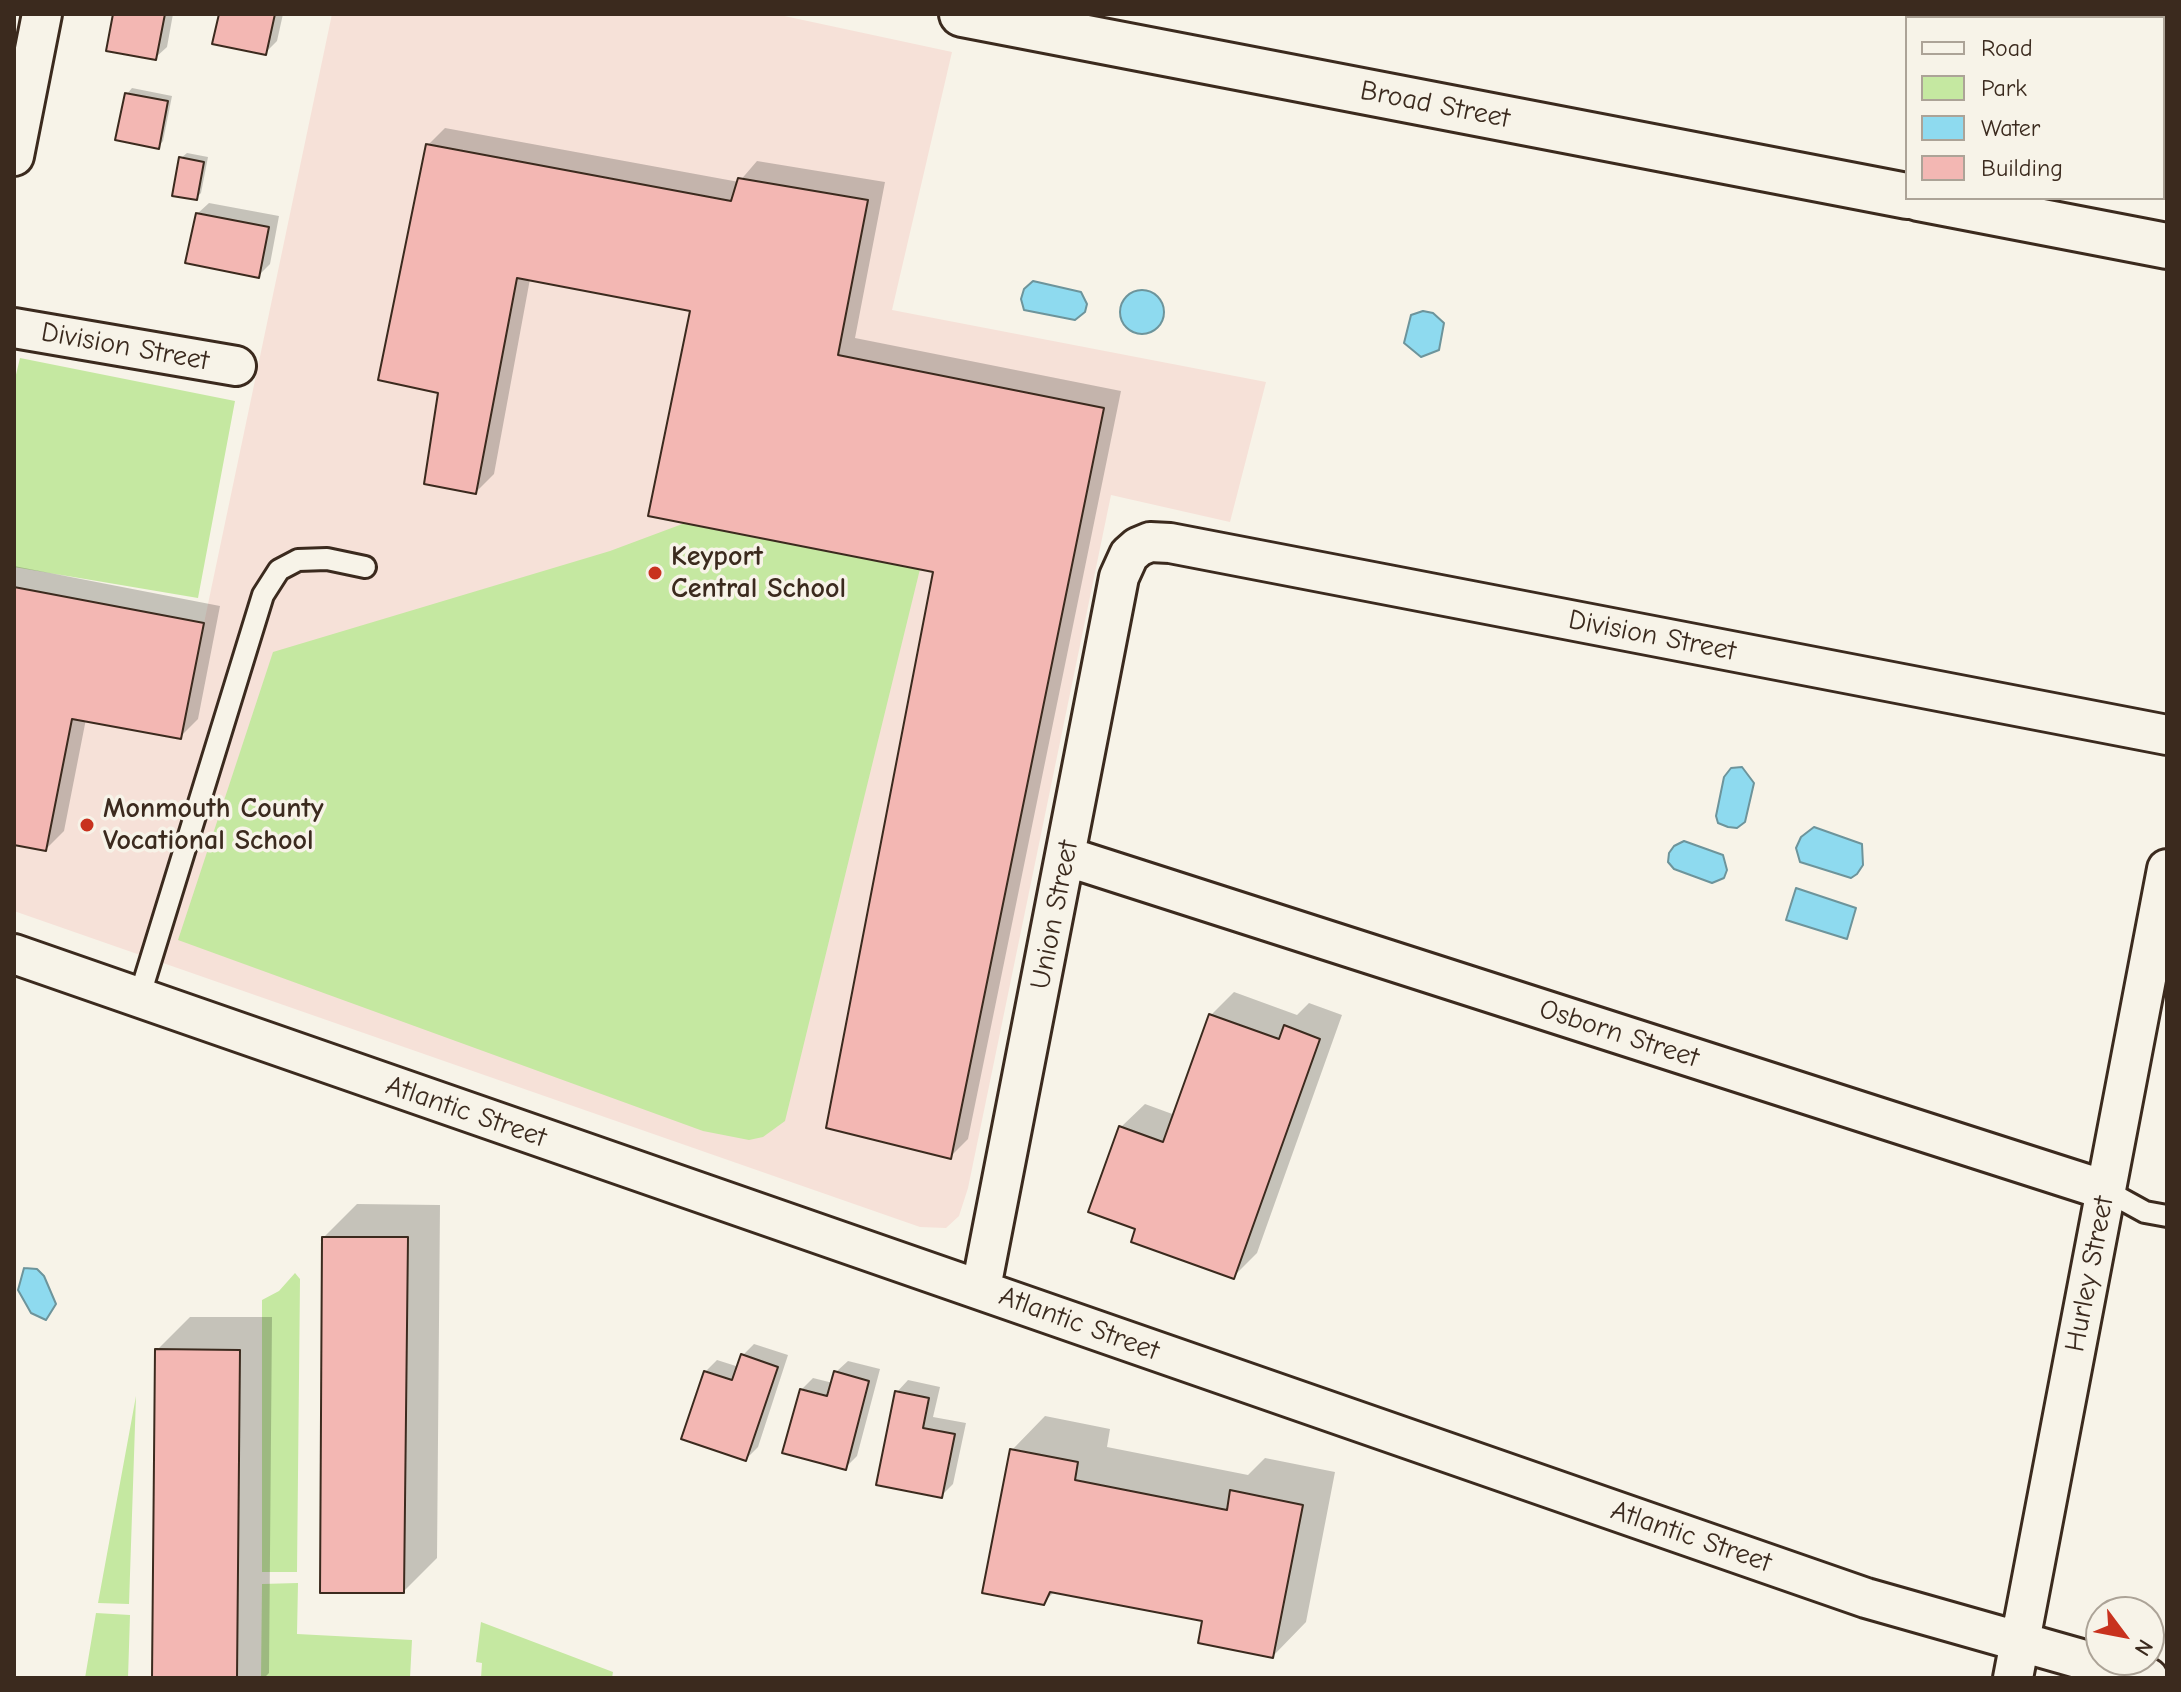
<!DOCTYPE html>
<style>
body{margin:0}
#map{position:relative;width:2181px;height:1692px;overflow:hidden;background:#f7f3e8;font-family:"Comic Neue",sans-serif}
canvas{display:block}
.frame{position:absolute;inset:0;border:16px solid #3b2a1e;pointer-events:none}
.legend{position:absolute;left:1905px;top:16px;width:260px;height:184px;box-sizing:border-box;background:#f7f3e8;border:2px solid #aca397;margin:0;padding:10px 14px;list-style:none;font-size:24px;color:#3b2a1e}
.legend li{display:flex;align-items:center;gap:16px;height:40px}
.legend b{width:40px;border:2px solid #aca397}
.north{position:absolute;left:2085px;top:1596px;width:80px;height:80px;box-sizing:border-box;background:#f7f3e8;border:2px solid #aca397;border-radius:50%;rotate:122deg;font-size:22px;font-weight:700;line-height:32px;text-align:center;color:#3b2a1e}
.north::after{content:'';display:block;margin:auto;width:28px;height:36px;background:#c8321e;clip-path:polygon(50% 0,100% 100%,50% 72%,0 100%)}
</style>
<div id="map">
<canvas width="2181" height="1692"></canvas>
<div class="frame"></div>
<ul class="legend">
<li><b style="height:10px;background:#f7f3e8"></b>Road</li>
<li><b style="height:22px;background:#c5e8a1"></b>Park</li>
<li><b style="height:22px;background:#8edaef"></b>Water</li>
<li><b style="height:22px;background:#f3b7b3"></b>Building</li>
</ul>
<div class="north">N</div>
</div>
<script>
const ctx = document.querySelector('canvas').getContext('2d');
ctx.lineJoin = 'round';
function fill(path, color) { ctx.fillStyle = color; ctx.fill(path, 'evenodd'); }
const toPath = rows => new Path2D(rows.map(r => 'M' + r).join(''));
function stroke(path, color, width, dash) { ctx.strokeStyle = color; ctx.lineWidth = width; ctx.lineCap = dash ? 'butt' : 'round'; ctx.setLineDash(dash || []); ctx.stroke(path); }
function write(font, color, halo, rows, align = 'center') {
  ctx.font = font + ' "Comic Neue",sans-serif'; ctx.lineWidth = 7; ctx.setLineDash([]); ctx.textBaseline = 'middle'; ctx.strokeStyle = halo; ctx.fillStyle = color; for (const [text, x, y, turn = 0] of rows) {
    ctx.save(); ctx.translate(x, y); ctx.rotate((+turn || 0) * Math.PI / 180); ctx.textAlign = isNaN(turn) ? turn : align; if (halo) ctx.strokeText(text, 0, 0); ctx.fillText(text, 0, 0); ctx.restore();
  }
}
fill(toPath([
 [332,14,775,14,952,52,892,310,1266,382,1230,522,1111,495,968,1188,959,1216,946,1228,920,1227,14,911,14,587,204,623]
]), '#f6e1d8');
fill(toPath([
 [20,358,235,401,198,598,14,567,14,383],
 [685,523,920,569,785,1121,763,1137,749,1140,703,1131,178,940,273,652,610,551],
 [295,1273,300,1279,297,1572,262,1572,262,1300,279,1291],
 [136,1396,129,1604,98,1603],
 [298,1583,297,1634,412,1640,410,1678,261,1678,262,1584],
 [96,1613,130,1615,128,1678,85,1678],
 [481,1622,613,1672,612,1678,481,1678,482,1663,476,1662]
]), '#c5e8a1');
const water = toPath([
 [1033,281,1081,292,1087,304,1085,312,1075,320,1024,310,1021,299,1024,289,1033,281],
 '1120 312a22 22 0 1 1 44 0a22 22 0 1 1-44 0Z',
 [1423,311,1433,313,1444,323,1439,350,1421,357,1404,343,1411,315,1423,311],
 [1742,767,1754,783,1745,822,1737,828,1728,827,1718,823,1716,816,1724,777,1731,768,1742,767],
 [1814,827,1862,844,1863,865,1857,874,1851,878,1800,862,1796,848,1801,837,1814,827],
 [1684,841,1723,855,1727,870,1724,878,1712,883,1674,869,1668,862,1669,853,1674,846,1684,841],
 [1796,888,1856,908,1847,939,1786,920,1796,888],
 [24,1268,37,1269,44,1276,56,1304,46,1320,31,1313,18,1290,24,1268]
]);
fill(water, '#8edaef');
stroke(water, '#6d949b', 2);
fill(toPath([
 [115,14,173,14,167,47,155,58],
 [221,14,283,14,277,41,265,53],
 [132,88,172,96,163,141,158,147,127,94],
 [445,128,739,182,757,161,885,182,855,338,1121,391,968,1139,950,1157,936,570,692,309,530,279,494,474,476,492,440,391,428,145],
 [187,153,208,157,201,193,196,198,181,158],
 [209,203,279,216,270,264,258,276,197,214],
 [14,566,220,606,198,719,180,737,86,719,64,831,46,849,14,843],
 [1234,992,1297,1015,1309,1003,1342,1015,1257,1253,1234,1276,1138,1228,1121,1127,1145,1104,1175,1115,1211,1015],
 [357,1204,440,1205,437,1558,404,1591,324,1237],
 [190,1317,272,1317,269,1673,264,1678,154,1678,157,1350],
 [754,1344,788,1355,758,1447,746,1459,705,1372,717,1360,739,1367,742,1356],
 [848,1361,880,1369,857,1456,845,1468,801,1390,813,1378,833,1383,836,1372],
 [908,1380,940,1387,933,1417,966,1423,953,1484,941,1496,897,1392],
 [1045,1416,1110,1429,1107,1447,1248,1475,1265,1458,1335,1472,1306,1622,1273,1656,1204,1620,1055,1591,1043,1603,1012,1450]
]), '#0003');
const building = toPath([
 [113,14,165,14,156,60,106,51,113,14],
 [219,14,275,14,266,55,212,44,219,14],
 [125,93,168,101,159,149,115,140,125,93],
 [426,144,731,201,738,178,868,200,838,355,1104,408,951,1159,826,1128,933,572,648,516,690,311,517,278,476,494,424,484,438,393,378,380,426,144],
 [179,157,204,162,197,200,172,196,179,157],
 [196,213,269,227,259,278,185,263,196,213],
 [14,587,204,623,181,739,72,719,46,851,14,845,14,587],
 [1209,1014,1279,1039,1284,1025,1320,1039,1234,1279,1131,1242,1135,1229,1088,1212,1119,1126,1163,1142,1209,1014],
 [322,1237,408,1237,404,1593,320,1593,322,1237],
 [155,1349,240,1350,237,1678,152,1678,155,1349],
 [741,1354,778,1367,746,1461,681,1439,704,1371,732,1380,741,1354],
 [834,1371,869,1381,846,1470,782,1453,800,1389,827,1396,834,1371],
 [895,1391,929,1398,923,1428,955,1434,942,1498,876,1485,895,1391],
 [1010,1449,1078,1462,1075,1480,1227,1510,1230,1490,1303,1505,1273,1658,1198,1643,1202,1621,1050,1592,1044,1605,982,1593,1010,1449]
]);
fill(building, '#f3b7b3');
stroke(building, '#3b2a1e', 2);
const lane = toPath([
 [139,998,263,595,279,570,298,560,327,559,365,567],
 [2105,1190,2145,1212,2167,1216]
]);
const street = toPath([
 [14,156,42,14],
 [14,328,236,366],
 [1068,857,2105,1190],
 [14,954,1866,1598,2148,1678],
 [981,1288,1119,577,1129,555,1138,547,1150,542,1170,543,2167,735],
 [2013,1678,2167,869]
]);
const secondary = toPath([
 [962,14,1907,196],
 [1918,198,2167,246]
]);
stroke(lane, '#3b2a1e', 26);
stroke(street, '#3b2a1e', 44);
stroke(secondary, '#3b2a1e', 50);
stroke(lane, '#f7f3e8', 20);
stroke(street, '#f7f3e8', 38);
stroke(secondary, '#f7f3e8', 44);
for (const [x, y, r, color] of [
 [655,573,8,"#c8321e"],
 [87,825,8,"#c8321e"]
]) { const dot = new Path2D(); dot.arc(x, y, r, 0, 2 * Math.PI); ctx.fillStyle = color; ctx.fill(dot); stroke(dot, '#f7f3e8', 3); }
write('28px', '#3b2a1e', '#f7f3e8', [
 ["Broad Street",1435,105,11],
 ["Division Street",125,347,10],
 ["Division Street",1652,636,11],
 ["Union Street",1055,915,-79],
 ["Osborn Street",1619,1034,18],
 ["Atlantic Street",466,1112,19],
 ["Hurley Street",2090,1274,-79],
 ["Atlantic Street",1079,1324,20],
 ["Atlantic Street",1691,1537,19]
]);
write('bold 28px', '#3b2a1e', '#f7f3e8', [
 ["Keyport",671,557],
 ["Central School",671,589],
 ["Monmouth County",103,809],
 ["Vocational School",103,841]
], 'left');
</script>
